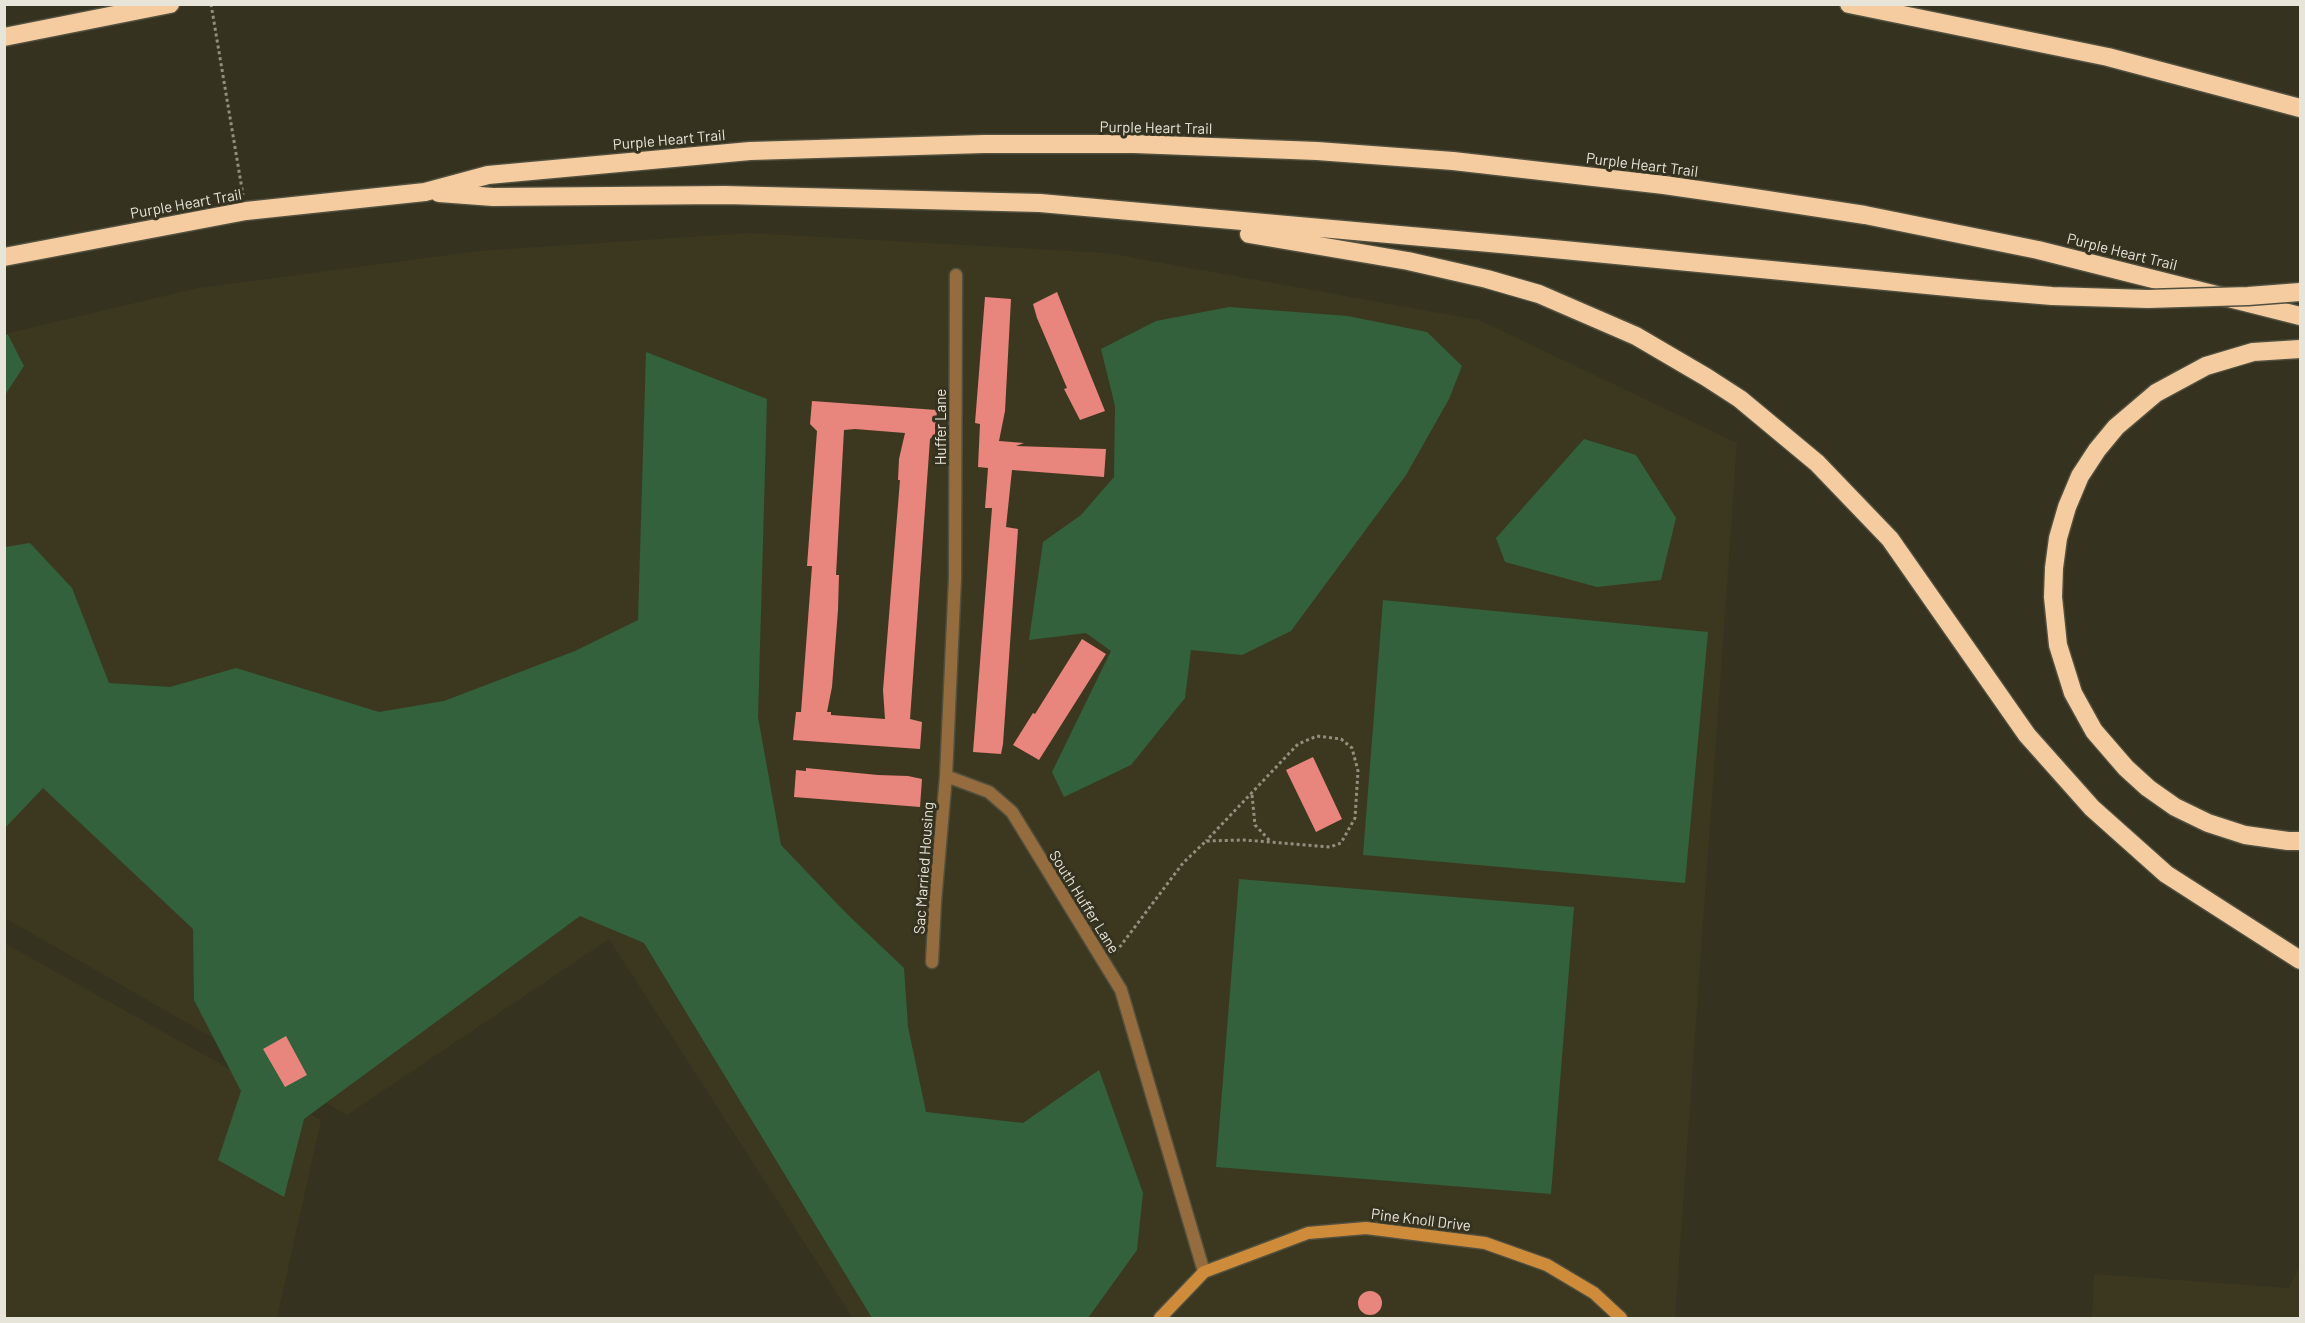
<!DOCTYPE html>
<style>
body{margin:0}
#map{position:relative;width:2305px;height:1323px;overflow:hidden;background:#353220;font-family:Barlow,sans-serif}
canvas{display:block}
.frame{position:absolute;inset:0;border:6px solid #e7e5da;pointer-events:none}
</style>
<div id="map">
<canvas width="2305" height="1323"></canvas>
<div class="frame"></div>
</div>
<script>
const ctx = document.querySelector('canvas').getContext('2d');
ctx.lineJoin = 'round';
function fill(path, color) { ctx.fillStyle = color; ctx.fill(path, 'evenodd'); }
const toPath = rows => new Path2D(rows.map(r => 'M' + r).join(''));
function stroke(path, color, width, dash) { ctx.strokeStyle = color; ctx.lineWidth = width; ctx.lineCap = dash ? 'butt' : 'round'; ctx.setLineDash(dash || []); ctx.stroke(path); }
function write(font, color, halo, rows, align = 'center') {
  ctx.font = font + ' Barlow,sans-serif'; ctx.lineWidth = 6; ctx.setLineDash([]); ctx.textBaseline = 'middle'; ctx.strokeStyle = halo; ctx.fillStyle = color; for (const [text, x, y, turn = 0] of rows) {
    ctx.save(); ctx.translate(x, y); ctx.rotate((+turn || 0) * Math.PI / 180); ctx.textAlign = isNaN(turn) ? turn : align; if (halo) ctx.strokeText(text, 0, 0); ctx.fillText(text, 0, 0); ctx.restore();
  }
}
fill(toPath([
 [750,233,1107,253,1479,320,1737,443,1675,1318,853,1318,609,939,347,1115,5,918,4,334,198,288,479,251],
 [4,943,321,1120,277,1318,5,1318],
 [2300,1266,2300,1318,2092,1318,2094,1274,2289,1288]
]), '#3c381f');
fill(toPath([
 [1229,307,1348,316,1427,332,1462,366,1449,399,1406,475,1291,631,1242,655,1191,650,1185,698,1131,765,1064,797,1052,772,1111,651,1086,633,1029,640,1043,542,1081,515,1114,477,1115,406,1101,349,1156,321],
 [5,334,8,335,24,366,5,395],
 [646,352,767,399,758,717,781,845,847,914,904,968,908,1027,926,1112,1023,1123,1099,1070,1143,1193,1137,1250,1088,1318,872,1318,644,943,580,916,304,1119,284,1197,218,1160,241,1091,194,1000,193,929,43,788,5,828,5,547,30,543,72,588,109,683,170,687,236,668,379,712,444,701,575,651,638,620],
 [1584,439,1636,455,1676,518,1661,580,1597,587,1505,562,1496,538],
 [1383,600,1708,632,1685,883,1363,855],
 [1239,879,1574,907,1551,1194,1216,1167]
]), '#32613c');
fill(toPath([
 [1057,292,1105,411,1080,420,1064,389,1067,388,1037,318,1033,304],
 [985,297,1011,299,1005,411,999,441,1024,443,1016,446,1106,449,1104,477,1012,470,1006,527,1018,529,1003,744,1001,754,973,752,992,508,985,508,988,468,978,467,980,424,975,423],
 [812,401,937,410,935,434,930,439,910,719,922,722,920,749,793,740,796,712,801,712,812,566,807,566,817,431,810,424],
 [855,429,905,433,899,459,898,480,900,480,883,690,885,719,831,715,831,712,827,712,832,687,838,610,839,575,836,575,844,430],
 [1082,639,1106,654,1039,760,1013,745,1033,713,1035,714],
 [1313,757,1342,819,1316,832,1286,770],
 [806,768,878,775,908,776,922,779,920,807,794,797,796,770,806,771],
 [286,1036,307,1075,285,1087,263,1049],
 '1358 1303a12 12 0 1 1 24 0a12 12 0 1 1-24 0Z'
]), '#e8857c');
const street = toPath([
 [956,275,955,578,946,776,989,792,1012,812,1121,990,1204,1272],
 [932,962,935,902,946,776]
]);
const secondary = toPath([
 [1160,1318,1204,1272,1308,1233,1366,1228,1485,1243,1547,1265,1594,1293,1621,1318]
]);
const highway = toPath([
 [1849,4,2108,57,2300,108],
 [4,37,170,4],
 [439,193,493,197,725,195,1040,203,1512,245,1979,290],
 [1249,234,1408,261,1487,279,1539,294,1636,336,1706,377,1740,399,1817,463,1890,539,2027,735,2092,808,2166,874,2300,960],
 [4,257,246,211,425,192,488,175,750,151,984,144,1134,144,1317,151,1453,161,1664,185,1754,198,1865,215,2038,250,2300,316],
 [2300,349,2253,352,2206,366,2156,393,2116,427,2097,450,2080,476,2067,507,2058,538,2054,568,2053,597,2058,645,2073,693,2094,731,2126,768,2148,788,2175,807,2208,823,2245,835,2288,841,2300,841]
]);
stroke(street, '#514f3e', 15);
stroke(secondary, '#514f3e', 15);
stroke(highway, '#514f3e', 21);
stroke(toPath([
 [211,4,243,195],
 [1252,795,1255,825,1271,842],
 [1116,952,1183,863,1206,841,1244,840,1330,847,1341,843,1355,818,1358,771,1352,748,1341,739,1317,736,1298,744,1206,841]
]), '#918f80', 3, [3, 3]);
stroke(street, '#956c3d', 12);
stroke(secondary, '#ce8c3b', 12);
stroke(highway, '#f4cca0', 18);
const highwayBridge = toPath([
 [1979,290,2052,296,2148,299,2248,296,2300,292]
]);
stroke(highwayBridge, '#514f3e', 21, []);
stroke(highwayBridge, '#f4cca0', 18);
write('15px', '#e7e5da', '#353220', [
 ["Purple Heart Trail",1156,128,1],
 ["Purple Heart Trail",669,140,-5],
 ["Purple Heart Trail",1642,165,7],
 ["Purple Heart Trail",186,204,-10],
 ["Purple Heart Trail",2122,252,14],
 ["Huffer Lane",941,427,-90],
 ["Sac Married Housing",924,868,-86],
 ["South Huffer Lane",1084,902,58],
 ["Pine Knoll Drive",1421,1220,7]
]);
</script>
